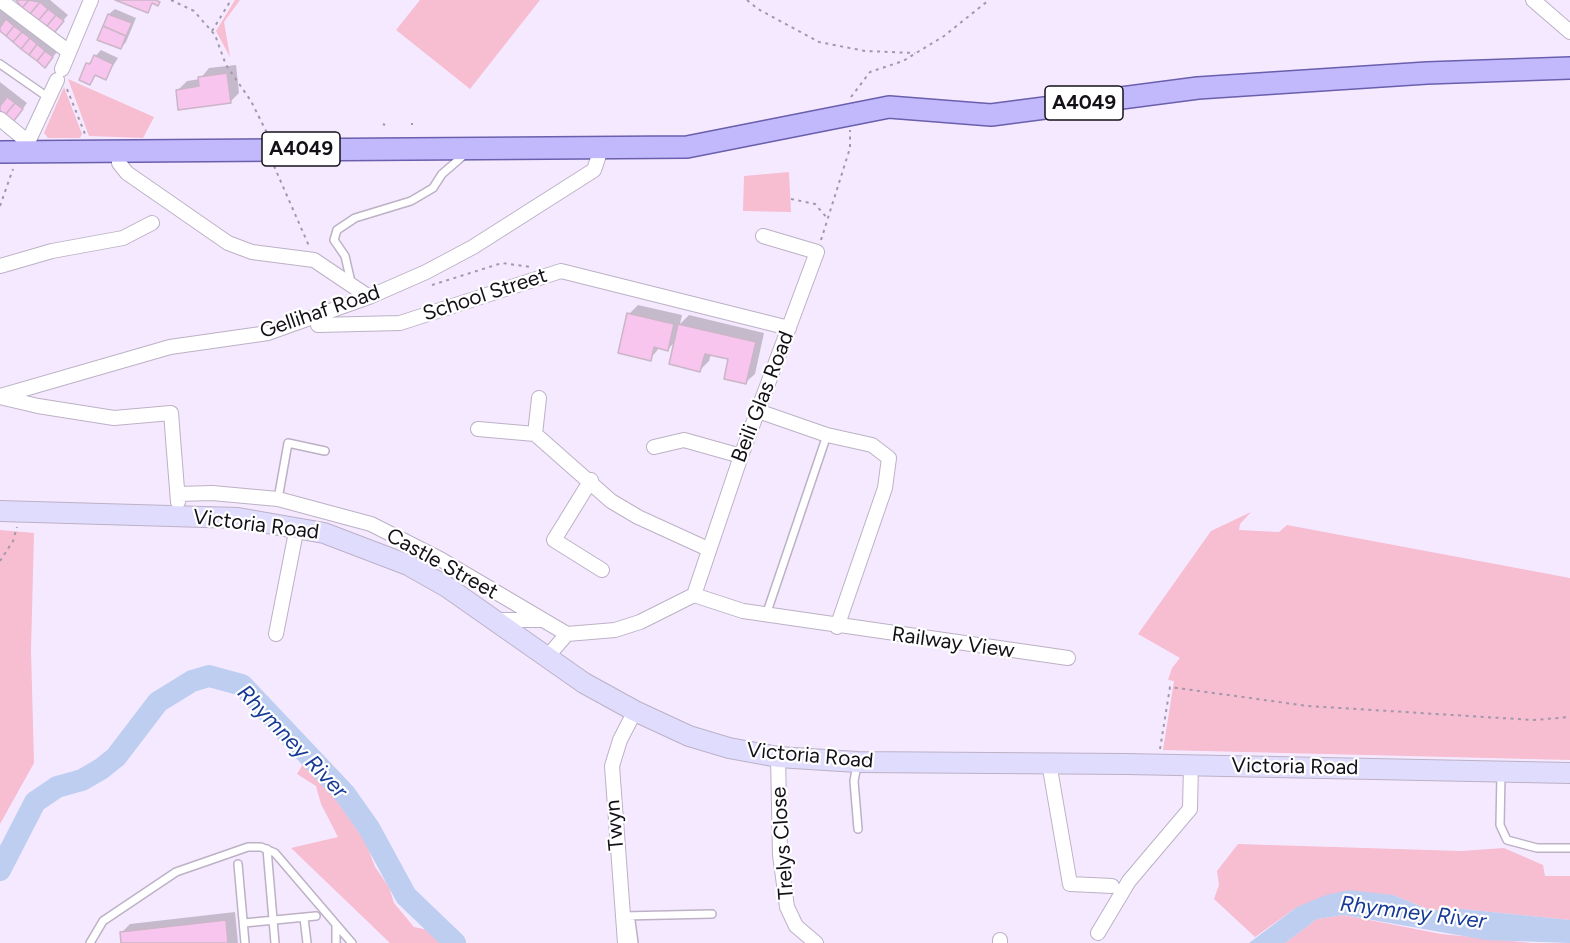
<!DOCTYPE html>
<style>
body{margin:0}
canvas{display:block;background:#f5e9ff}
</style>
<canvas width="1570" height="943"></canvas>
<script>
const ctx = document.querySelector('canvas').getContext('2d');
ctx.lineJoin = 'round';
function fill(path, color) { ctx.fillStyle = color; ctx.fill(path, 'evenodd'); }
const toPath = rows => new Path2D(rows.map(r => 'M' + r).join(''));
function stroke(path, color, width, dash) { ctx.strokeStyle = color; ctx.lineWidth = width; ctx.lineCap = dash ? 'butt' : 'round'; ctx.setLineDash(dash || []); ctx.stroke(path); }
function write(font, color, halo, rows, align = 'center') {
  ctx.font = font + ' Figtree,sans-serif'; ctx.lineWidth = 4.5; ctx.setLineDash([]); ctx.textBaseline = 'middle'; ctx.strokeStyle = halo; ctx.fillStyle = color; for (const [text, x, y, turn = 0] of rows) {
    ctx.save(); ctx.translate(x, y); ctx.rotate((+turn || 0) * Math.PI / 180); ctx.textAlign = isNaN(turn) ? turn : align; if (halo) ctx.strokeText(text, 0, 0); ctx.fillText(text, 0, 0); ctx.restore();
  }
}
fill(toPath([
 [235,0,240,0,224,22,230,57,216,31],
 [420,0,540,0,470,89,396,30],
 [68,79,154,117,143,138,89,136],
 [64,87,82,134,80,138,48,138,44,133],
 [789,172,791,212,743,211,744,176],
 [1251,512,1240,524,1239,530,1279,532,1287,525,1570,578,1570,760,1163,750,1174,681,1168,680,1172,668,1180,658,1138,634,1211,531],
 [0,530,34,533,31,650,34,763,0,824],
 [303,764,337,801,366,843,375,867,389,887,394,903,414,927,428,930,442,943,390,943,291,848,338,837,321,804,316,786,297,774],
 [1238,844,1461,851,1504,848,1543,865,1545,876,1570,876,1570,920,1462,909,1430,910,1393,895,1297,907,1255,937,1214,899,1219,885,1217,871],
 [1344,915,1441,934,1532,943,1285,943,1317,919]
]), '#f7bdd1');
fill(toPath([
 [1349,890,1393,895,1430,910,1462,909,1570,920,1570,943,1486,940,1344,915,1317,919,1285,943,1249,943,1297,907,1326,895]
]), '#bdcef0');
fill(toPath([
 [15,0,50,0,68,15,54,31],
 [0,4,58,51,50,60,0,30],
 [115,9,136,18,126,42,121,48,99,39,109,14],
 [101,50,118,58,105,78,97,74,90,83,88,64],
 [236,65,239,93,230,102,178,90,187,81,200,79,209,68],
 [0,82,27,103,19,114,0,109],
 [638,305,682,315,680,324,689,315,764,333,755,374,746,382,730,358,711,354,709,361,700,370,676,341,668,349,660,347,650,359,629,314],
 [235,912,238,943,122,943,121,933,130,924]
]), '#0003');
stroke(toPath([
 [0,870,35,802,57,787,82,780,101,769,116,757,158,702,192,681,209,676,242,685,345,794,369,828,406,896,455,943]
]), '#bdcef0', 22);
const building = toPath([
 [16,0,29,0,22,8,16,0],
 [29,0,40,2,30,14,22,8,29,0],
 [115,0,156,0,160,2,158,6,152,3,148,13,115,0],
 [40,2,48,9,38,21,30,14,40,2],
 [48,9,56,15,46,27,38,21,48,9],
 [108,14,132,23,126,36,103,26,108,14],
 [56,15,64,21,54,33,46,27,56,15],
 [6,19,14,26,6,36,0,31,0,27,6,19],
 [14,26,22,32,13,42,6,36,14,26],
 [103,26,126,36,121,49,97,40,103,26],
 [22,32,30,38,21,49,13,42,22,32],
 [30,38,37,44,29,55,21,49,30,38],
 [37,44,45,51,37,61,29,55,37,44],
 [45,51,53,57,45,68,37,61,45,51],
 [94,55,113,64,106,80,95,75,90,85,79,80,86,63,90,64,94,55],
 [227,73,231,103,178,110,176,90,199,86,198,77,227,73],
 [7,97,15,103,5,115,0,111,0,106,7,97],
 [15,103,23,109,13,122,5,115,15,103],
 [627,313,674,324,668,351,654,347,651,361,618,353,627,313],
 [678,324,756,342,746,384,724,379,728,359,705,354,700,372,669,364,678,324],
 [226,920,228,943,121,943,120,932,226,920]
]);
fill(building, '#f7c5ed');
stroke(building, '#cab6c6', 1.5);
const service = toPath([
 [0,64,49,98],
 [351,282,345,256,334,240,337,230,355,218,411,201,433,188,442,174,464,155],
 [278,499,288,443,325,451],
 [766,615,827,435],
 [857,765,854,781,858,829],
 [1501,774,1500,825,1507,840,1537,848,1570,848],
 [267,849,275,943],
 [238,864,245,943],
 [623,916,712,914],
 [623,916,631,921,634,943],
 [304,918,307,943],
 [244,923,316,916],
 [336,925,336,943],
 [90,943,103,921,176,872,248,847,261,847,275,853,352,943]
]);
const minor = toPath([
 [0,0,69,52],
 [1533,0,1570,32],
 [62,69,91,0],
 [0,119,28,142],
 [119,151,119,163,127,173,228,243,252,252,314,260,369,297],
 [29,153,28,142,57,80],
 [0,266,52,251,123,238,152,223],
 [318,325,400,323,561,271,789,328],
 [0,396,170,347,268,333,369,297,426,272,473,247,594,170,601,149],
 [0,397,38,406,114,418,171,413,178,502],
 [758,411,827,435,872,445,889,458,885,488,837,627],
 [478,429,535,434,611,501,638,517,708,549],
 [535,434,539,398],
 [654,447,684,440,741,456],
 [591,480,554,540,602,570],
 [178,494,212,493,278,499,371,524,440,559,567,634,615,630,640,622,694,595],
 [694,595,741,456,817,252,763,236],
 [694,595,743,611,1068,658],
 [496,620,540,620],
 [276,634,297,527],
 [547,657,567,634],
 [778,757,780,855,787,907,796,926,816,943],
 [1049,763,1070,884,1112,886],
 [1098,933,1129,881,1190,809,1191,765],
 [1000,940,1000,943],
 [625,943,612,766,620,740,635,711]
]);
const secondary = toPath([
 [0,511,238,518,324,533,408,565,447,587,584,683,635,711,689,736,729,748,778,757,857,762,1127,764,1570,773]
]);
const primary = toPath([
 [0,152,687,147,889,107,991,115,1198,88,1427,73,1570,68]
]);
stroke(service, '#bcb1c5', 10);
stroke(minor, '#bcb1c5', 16);
stroke(secondary, '#bcb1c5', 22);
stroke(primary, '#6a5fac', 24);
stroke(toPath([
 [171,0,194,11,215,35,226,65,251,101,268,135],
 [747,0,758,9,819,42,865,51,915,53],
 [212,31,231,0],
 [67,89,85,134],
 [851,97,870,72,903,61,944,36,989,0],
 [383,124,385,125],
 [411,124,413,124],
 [274,166,309,246],
 [791,199,815,204,828,219],
 [0,206,13,169],
 [821,240,850,148,850,130],
 [432,285,502,263,531,267],
 [0,561,13,541,17,527],
 [1160,749,1170,687,1308,706,1533,720,1570,717]
]), '#a198a8', 2, [3, 4.5]);
stroke(service, '#fff', 7);
stroke(minor, '#fff', 14);
stroke(secondary, '#e0dcfe', 20);
stroke(primary, '#c2b9fd', 21);
for (const [x, y, w] of [
 [1084,103,78],
 [301,149,78]
]) { const box = new Path2D(); box.roundRect(x - w / 2, y - 17, w, 34, 4.5); ctx.fillStyle = '#fff'; ctx.fill(box); stroke(box, '#141017', 1.5); }
write('bold 20px', '#141017', null, [
 ["A4049",1084,103],
 ["A4049",301,149]
]);
write('21px', '#141017', '#fff', [
 ["School Street",485,295,-18],
 ["Gellihaf Road",320,312,-19],
 ["Beili Glas Road",763,397,-69],
 ["Victoria Road",256,525,7],
 ["Castle Street",442,564,29],
 ["Railway View",953,643,8],
 ["Victoria Road",810,756,5],
 ["Victoria Road",1295,767,1],
 ["Twyn",615,825,-95],
 ["Trelys Close",783,843,-94]
]);
write('italic 22px', '#173a97', '#fff', [
 ["Rhymney River",292,742,46],
 ["Rhymney River",1413,913,7]
]);
</script>
